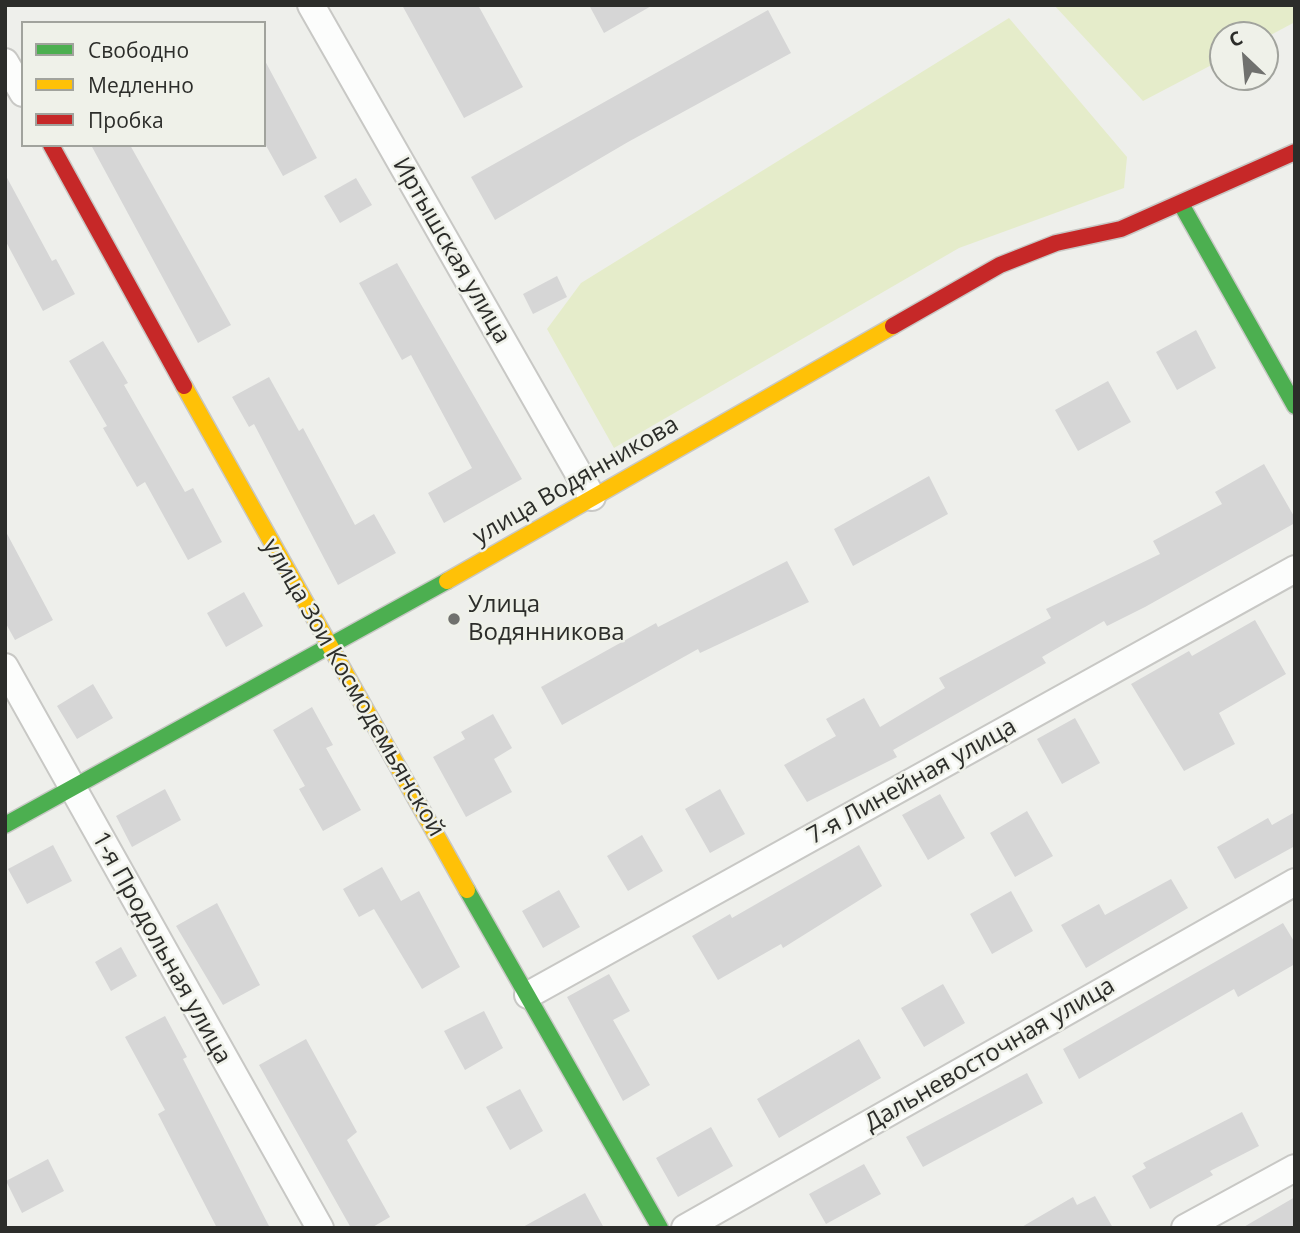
<!DOCTYPE html>
<meta charset="utf-8">
<style>
body{margin:0}
#map{position:relative;width:1300px;height:1233px;overflow:hidden;background:#eeefeb;font-family:"Open Sans",sans-serif}
canvas{display:block}
.frame{position:absolute;inset:0;border:7px solid #2c2d2a;pointer-events:none}
.legend{position:absolute;left:21px;top:21px;width:245px;height:126px;box-sizing:border-box;background:#eff1e9;border:2px solid #a1a39d;margin:0;padding:9px 12px;list-style:none;font-size:21px;color:#2c2d2a}
.legend li{display:flex;align-items:center;gap:14px;height:35px}
.legend b{width:35px;border:2px solid #a1a39d}
.north{position:absolute;left:1209px;top:21px;width:70px;height:70px;box-sizing:border-box;background:#eff1e9;border:2px solid #a1a39d;border-radius:50%;rotate:334deg;font-size:19px;font-weight:700;line-height:28px;text-align:center;color:#2c2d2a}
.north::after{content:'';display:block;margin:auto;width:24px;height:32px;background:#70716e;clip-path:polygon(50% 0,100% 100%,50% 72%,0 100%)}
</style>
<div id="map">
<canvas width="1300" height="1233"></canvas>
<div class="frame"></div>
<ul class="legend">
<li><b style="height:9px;background:#4caf50"></b>Свободно</li>
<li><b style="height:9px;background:#ffc107"></b>Медленно</li>
<li><b style="height:9px;background:#c62828"></b>Пробка</li>
</ul>
<div class="north">С</div>
</div>
<script>
const ctx = document.querySelector('canvas').getContext('2d');
ctx.lineJoin = 'round';
function fill(path, color) { ctx.fillStyle = color; ctx.fill(path, 'evenodd'); }
const toPath = rows => new Path2D(rows.map(r => 'M' + r).join(''));
function stroke(path, color, width, dash) { ctx.strokeStyle = color; ctx.lineWidth = width; ctx.lineCap = dash ? 'butt' : 'round'; ctx.setLineDash(dash || []); ctx.stroke(path); }
function write(font, color, halo, rows, align = 'center') {
  ctx.font = font + ' "Open Sans",sans-serif'; ctx.lineWidth = 5; ctx.setLineDash([]); ctx.textBaseline = 'middle'; ctx.strokeStyle = halo; ctx.fillStyle = color; for (const [text, x, y, turn = 0] of rows) {
    ctx.save(); ctx.translate(x, y); ctx.rotate((+turn || 0) * Math.PI / 180); ctx.textAlign = isNaN(turn) ? turn : align; if (halo) ctx.strokeText(text, 0, 0); ctx.fillText(text, 0, 0); ctx.restore();
  }
}
fill(toPath([
 [1054,5,1295,5,1295,22,1265,38,1265,35,1223,35,1223,59,1143,101],
 [1009,18,1127,157,1124,188,959,248,614,448,547,329,581,283]
]), '#e5ecca');
fill(toPath([
 [402,5,478,5,523,87,464,118],
 [589,5,653,5,604,33],
 [768,10,791,53,628,142,495,220,471,177],
 [264,59,317,158,283,176,264,142],
 [91,145,130,145,231,325,198,343],
 [5,174,52,261,56,259,75,294,43,311,5,240],
 [356,178,372,205,340,223,324,196],
 [397,263,522,479,444,523,428,493,472,468,411,355,402,360,359,283],
 [557,276,567,297,533,314,523,294],
 [1196,330,1216,368,1177,390,1156,352],
 [103,341,128,383,124,385,185,492,193,488,222,542,188,560,145,482,137,487,103,428,107,426,69,361],
 [269,377,299,431,303,428,355,525,374,514,396,553,338,585,254,424,249,427,232,397],
 [1108,381,1131,422,1078,451,1055,410],
 [1264,464,1295,518,1295,523,1145,607,1107,626,1104,621,1042,657,1046,663,893,750,897,757,807,802,784,765,836,736,826,719,864,698,880,727,945,688,939,678,1051,618,1046,609,1160,554,1153,541,1222,504,1215,492],
 [929,476,948,514,853,566,834,529],
 [5,530,53,620,15,640,5,622],
 [787,561,809,602,700,653,698,649,562,725,541,687,656,623,658,627],
 [244,592,263,626,226,647,207,613],
 [1255,620,1286,674,1219,713,1235,744,1184,771,1131,684,1189,651,1192,656],
 [93,684,113,718,77,739,57,706],
 [312,707,333,745,326,748,361,810,323,831,299,789,305,786,273,730],
 [493,714,512,748,494,759,512,792,466,817,433,757,465,739,461,732],
 [1075,718,1100,763,1062,784,1037,739],
 [165,789,181,820,132,847,116,816],
 [720,789,745,834,710,853,685,809],
 [940,794,965,838,928,860,902,815],
 [1027,811,1053,856,1015,877,990,833],
 [1295,812,1295,846,1235,879,1217,847,1268,818,1272,825],
 [642,835,663,871,628,891,607,856],
 [53,845,72,881,27,904,8,869],
 [859,845,882,886,783,948,781,944,718,980,692,936,730,914,732,918],
 [382,867,401,901,419,891,460,967,422,989,374,909,359,917,343,889],
 [1171,879,1188,908,1086,968,1061,925,1099,904,1105,915],
 [559,890,580,927,543,948,522,911],
 [1011,891,1033,931,992,954,970,914],
 [217,903,260,985,223,1005,176,926],
 [1283,923,1295,943,1295,964,1238,997,1234,989,1079,1079,1063,1049],
 [121,947,137,976,111,991,95,962],
 [609,974,630,1011,613,1020,650,1085,623,1101,567,997],
 [943,984,965,1023,924,1047,901,1008],
 [484,1011,503,1048,465,1070,444,1031],
 [165,1016,187,1057,183,1059,270,1228,217,1228,158,1114,165,1110,125,1037],
 [306,1039,357,1132,347,1140,390,1217,371,1228,351,1228,259,1065],
 [859,1039,881,1078,779,1138,757,1099],
 [1027,1073,1043,1103,923,1167,906,1137],
 [520,1089,543,1131,510,1150,486,1107],
 [1242,1112,1259,1146,1210,1171,1213,1175,1150,1209,1132,1176,1146,1168,1143,1163],
 [711,1127,733,1166,678,1197,656,1158],
 [48,1159,64,1191,22,1213,6,1181],
 [864,1164,881,1194,826,1224,809,1194],
 [585,1193,604,1228,521,1228],
 [1095,1196,1113,1228,1020,1228,1073,1197,1077,1205],
 [1295,1197,1295,1228,1242,1228]
]), '#d6d6d6');
const street = toPath([
 [311,5,592,497],
 [5,62,23,93],
 [5,667,320,1228],
 [528,995,1295,569],
 [685,1228,1295,882],
 [1185,1228,1295,1168]
]);
const fast = toPath([
 [1181,204,1295,406],
 [5,825,447,581],
 [467,890,660,1228]
]);
const slow = toPath([
 [184,386,467,890],
 [447,581,893,326]
]);
const jam = toPath([
 [51,145,184,386],
 [893,326,1000,265,1056,243,1121,229,1295,152]
]);
stroke(street, '#c8c8c5', 30);
stroke(fast, '#c8c8c5', 19);
stroke(slow, '#c8c8c5', 19);
stroke(jam, '#c8c8c5', 19);
stroke(street, '#fcfdfc', 26);
stroke(fast, '#4caf50', 16);
stroke(slow, '#ffc107', 16);
stroke(jam, '#c62828', 16);
for (const [x, y, r, color] of [
 [454,619,7,"#70716e"]
]) { const dot = new Path2D(); dot.arc(x, y, r, 0, 2 * Math.PI); ctx.fillStyle = color; ctx.fill(dot); stroke(dot, '#eff1e9', 2.5); }
write('24px', '#2c2d2a', '#eff1e9', [
 ["Иртышская улица",451,251,60],
 ["улица Водянникова",576,481,-30],
 ["улица Зои Космодемьянской",353,688,60],
 ["7-я Линейная улица",912,782,-29],
 ["1-я Продольная улица",161,948,61],
 ["Дальневосточная улица",990,1055,-30]
]);
write('24px', '#2c2d2a', '#eff1e9', [
 ["Улица",468,605],
 ["Водянникова",468,633]
], 'left');
</script>
